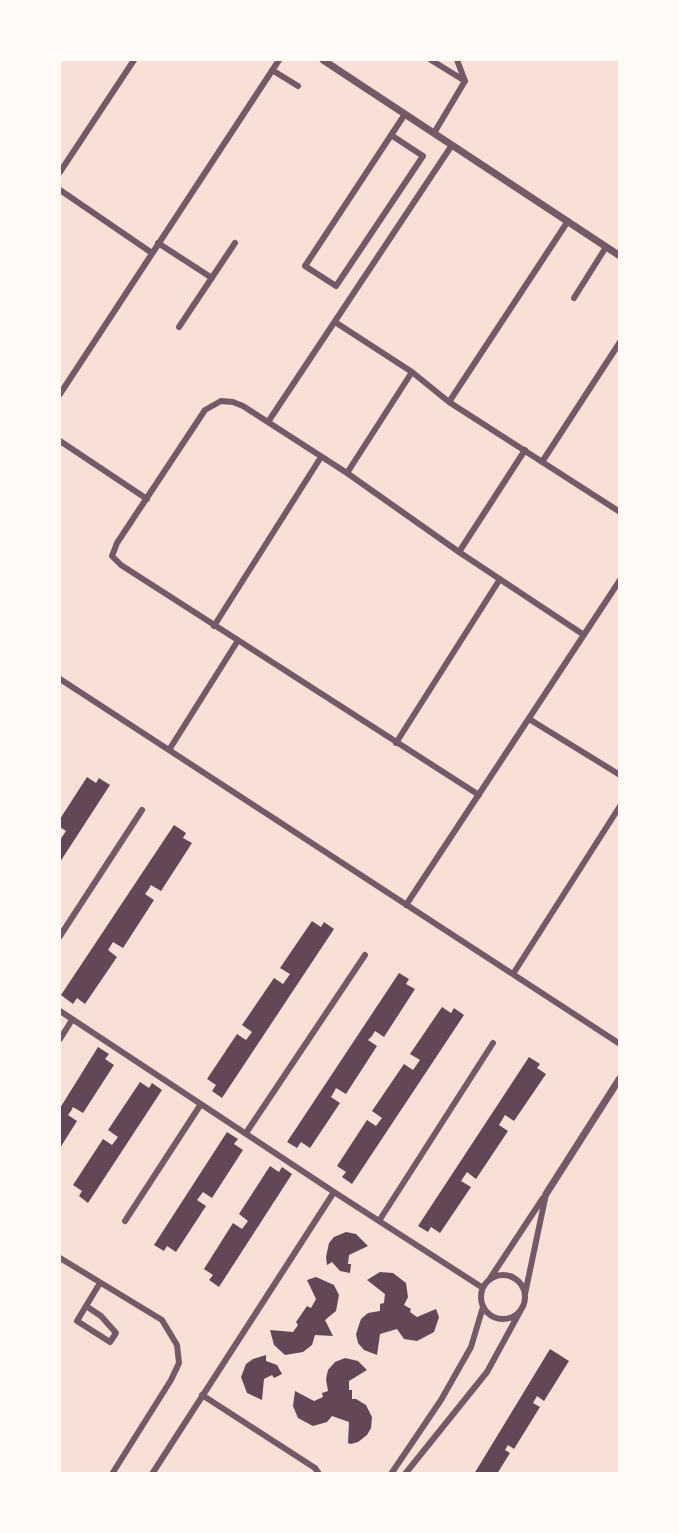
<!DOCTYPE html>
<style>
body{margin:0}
#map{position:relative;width:679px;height:1533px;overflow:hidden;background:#f7e1d7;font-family:Quicksand,sans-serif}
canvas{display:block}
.frame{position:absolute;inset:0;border:61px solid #fffaf5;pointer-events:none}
</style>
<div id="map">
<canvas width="679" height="1533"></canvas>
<div class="frame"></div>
</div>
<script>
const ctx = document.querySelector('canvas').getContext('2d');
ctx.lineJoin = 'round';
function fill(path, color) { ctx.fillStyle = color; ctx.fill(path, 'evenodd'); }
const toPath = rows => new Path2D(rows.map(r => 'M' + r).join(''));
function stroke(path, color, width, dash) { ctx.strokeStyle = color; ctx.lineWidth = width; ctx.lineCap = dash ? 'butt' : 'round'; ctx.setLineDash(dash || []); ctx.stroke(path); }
fill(toPath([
 [87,777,96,783,99,778,110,785,60,862,60,840,66,831,60,827,60,819],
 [174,825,186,833,183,838,192,843,161,891,151,885,148,890,145,894,154,900,123,948,113,942,108,950,117,957,85,1004,77,998,73,1004,61,995],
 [312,921,321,927,324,922,334,929,222,1098,212,1091,216,1085,207,1079,237,1034,246,1040,252,1032,242,1025,274,978,283,984,290,974,280,968],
 [399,973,409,979,406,984,415,989,384,1037,375,1031,372,1036,368,1040,377,1046,346,1094,336,1088,334,1092,331,1097,340,1103,310,1148,301,1142,297,1148,287,1142],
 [442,1007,451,1013,454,1008,464,1015,352,1184,342,1177,346,1172,337,1166,367,1120,376,1126,382,1118,372,1111,404,1064,413,1070,420,1060,410,1054],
 [98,1047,109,1054,105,1059,114,1065,83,1113,73,1107,71,1111,68,1115,77,1121,60,1148,60,1108],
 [529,1057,540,1064,537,1068,546,1074,514,1121,505,1115,499,1125,508,1131,476,1179,467,1172,461,1181,471,1187,440,1233,431,1227,428,1232,418,1226],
 [140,1082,149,1088,152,1083,162,1090,88,1203,79,1196,82,1191,73,1185,103,1139,112,1145,118,1137,108,1130],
 [227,1132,238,1139,234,1144,243,1150,212,1198,203,1192,197,1200,206,1206,176,1252,167,1246,164,1251,154,1245],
 [270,1166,279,1172,282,1167,292,1174,219,1287,209,1280,213,1275,204,1269,233,1223,242,1229,248,1221,239,1214],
 [346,1232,356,1234,368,1246,349,1255,348,1264,351,1264,350,1273,340,1271,332,1262,327,1265,326,1257,329,1243,334,1237],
 [380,1272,393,1273,406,1283,408,1297,404,1305,411,1309,410,1312,417,1317,436,1309,439,1317,434,1332,417,1341,404,1339,397,1329,380,1334,377,1355,364,1350,358,1343,356,1334,361,1319,368,1313,380,1311,380,1304,384,1303,385,1294,367,1280],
 [316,1277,334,1285,339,1295,336,1311,325,1320,333,1336,315,1335,312,1345,303,1352,285,1355,274,1345,270,1330,293,1332,298,1325,296,1322,307,1306,311,1308,316,1299,307,1280],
 [550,1349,569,1361,544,1401,537,1396,533,1403,540,1407,514,1449,508,1445,505,1450,510,1453,497,1474,474,1474],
 [266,1355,266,1361,277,1365,282,1374,274,1378,272,1375,264,1379,262,1400,247,1393,241,1377,246,1364,253,1359],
 [345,1358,358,1361,367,1370,349,1381,349,1390,352,1390,352,1399,356,1399,366,1405,372,1417,371,1428,367,1435,358,1442,351,1444,348,1443,349,1422,332,1416,327,1422,313,1426,298,1418,293,1406,295,1391,314,1401,323,1397,322,1393,328,1391,326,1379,328,1370,335,1362]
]), '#644757');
stroke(toPath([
 [431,60,465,81],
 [457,60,465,81],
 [272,70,298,86],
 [434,133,465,81],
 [391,135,423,156,336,286,305,266,405,114],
 [60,172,134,60],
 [60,190,152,253],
 [158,243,212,278],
 [574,298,606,247],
 [335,322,412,372,449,402,620,512],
 [179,327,235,243],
 [60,394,279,60],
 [449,402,568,221],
 [268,422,452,145],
 [60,441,147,499],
 [542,462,620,342],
 [347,473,412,372],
 [459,552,525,450],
 [214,626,321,457],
 [60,679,620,1044],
 [529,719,620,775],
 [396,743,500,579],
 [169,750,237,642],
 [479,795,121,565,112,556,117,543,205,410,221,401,233,402,243,406,347,473,459,552,584,635],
 [406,905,620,580],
 [60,936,142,810],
 [513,974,620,806],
 [60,1011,334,1192],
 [60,1039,72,1020],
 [246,1133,365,955],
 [125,1221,201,1104],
 [379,1221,493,1043],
 [60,1258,162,1320,177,1345,179,1363,171,1380,112,1474],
 '481 1297a22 22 0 1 1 44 0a22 22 0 1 1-44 0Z',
 [489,1280,543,1198],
 [525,1294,546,1194],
 [86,1306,101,1316,116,1333,110,1342,77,1321,86,1306,100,1283],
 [202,1395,315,1468,319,1474],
 [152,1474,334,1192,483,1288],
 [391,1474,441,1400,471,1347,483,1307],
 [405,1474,487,1372,523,1306]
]), '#755966', 6);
stroke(toPath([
 [323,60,620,256],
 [546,1194,620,1078]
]), '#755966', 7);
</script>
